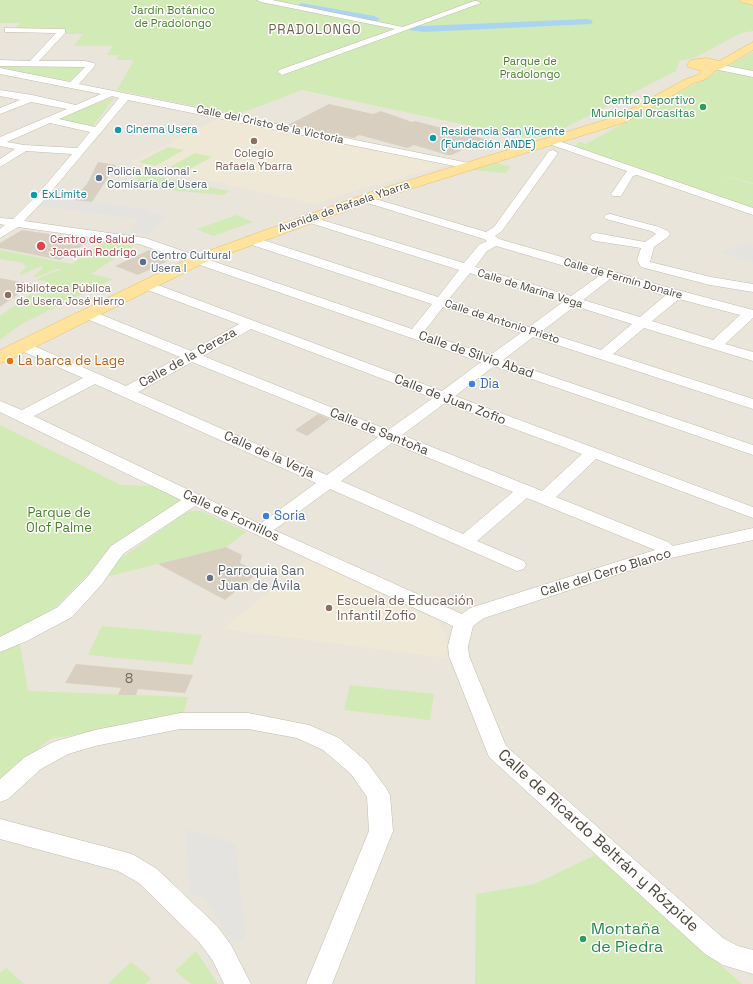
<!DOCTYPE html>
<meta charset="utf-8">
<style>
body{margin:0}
canvas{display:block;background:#f6f3ec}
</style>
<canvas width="753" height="984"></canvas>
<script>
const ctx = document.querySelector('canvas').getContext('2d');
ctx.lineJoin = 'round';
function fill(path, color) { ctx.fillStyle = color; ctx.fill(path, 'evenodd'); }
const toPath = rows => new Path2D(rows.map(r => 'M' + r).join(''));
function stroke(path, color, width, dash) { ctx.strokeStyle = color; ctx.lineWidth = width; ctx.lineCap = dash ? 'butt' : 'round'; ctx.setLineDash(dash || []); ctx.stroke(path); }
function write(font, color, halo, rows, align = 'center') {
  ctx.font = font + ' "Space Grotesk",sans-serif'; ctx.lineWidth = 3; ctx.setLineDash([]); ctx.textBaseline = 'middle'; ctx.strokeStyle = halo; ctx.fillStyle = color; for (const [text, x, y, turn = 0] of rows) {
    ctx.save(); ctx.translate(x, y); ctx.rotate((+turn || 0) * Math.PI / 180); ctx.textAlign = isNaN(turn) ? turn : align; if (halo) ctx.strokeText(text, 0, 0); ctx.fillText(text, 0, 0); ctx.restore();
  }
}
fill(toPath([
 [0,0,753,0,753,984,0,984]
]), '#eae5da');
fill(toPath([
 [219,118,452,164,364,188,314,204,130,163],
 [308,559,438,621,445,632,447,646,445,655,447,658,223,629]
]), '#efe8d6');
fill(toPath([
 [0,0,737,0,753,4,753,31,741,33,694,58,679,61,676,71,549,136,527,138,302,90,236,115,117,90,134,60,116,60,119,55,107,55,113,46,74,46,83,34,65,34,67,31,64,30,15,29,20,23,0,23],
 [753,52,753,183,713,174,753,184,753,208,573,149,579,142,586,144],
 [0,64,85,66,72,82,0,68],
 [116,96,92,127,55,119],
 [168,147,184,150,155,166,139,162],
 [195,153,212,157,186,171,170,167],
 [497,163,511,167,505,173,474,170],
 [137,173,230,191,223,195,136,187],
 [237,215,253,222,213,236,197,229],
 [112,236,141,241,91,274,113,279,23,323,0,340,0,316,48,282,37,279,53,272,63,270,56,269,37,277,33,277,42,269,43,267,41,266,21,275,19,274,27,266,23,265,24,263,0,259,0,250,72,264],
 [0,425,121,485,153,486,182,499,113,545,100,562,20,644,28,691,188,697,183,716,50,739,0,781],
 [192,511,201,511,246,532,226,547,105,577,113,564,185,513],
 [102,626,202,635,192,665,88,655],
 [350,685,434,694,430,720,344,710],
 [595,855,742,984,475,984,476,894,535,884],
 [196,951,218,984,191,984,175,971],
 [131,962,151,978,145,984,108,984],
 [6,968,24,984,0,984,0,973]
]), '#d2eab5');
fill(toPath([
 [41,197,148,209,146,213,167,216,148,234,128,231,139,219,34,205],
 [746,243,753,245,753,263,722,253],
 [185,829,235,843,246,939,230,942,206,898,190,895]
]), '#e5e3e0');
fill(toPath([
 [301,3,374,16,380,19,374,22,297,8,296,6,301,3],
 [587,19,591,20,593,22,591,24,423,32,410,30,408,28,410,26,414,25,423,26,587,19]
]), '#a9d4f2');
fill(toPath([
 [329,104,373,114,381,111,412,122,415,121,489,140,467,150,464,149,452,155,447,155,414,145,407,148,359,135,354,138,288,125],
 [98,162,116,165,92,202,73,200,87,184],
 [22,230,91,240,60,260,0,248,0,243],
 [149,250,172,259,138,275,115,266],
 [0,278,32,284,0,307],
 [318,414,330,419,307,436,295,430],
 [226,547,242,555,240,563,259,572,225,600,158,564],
 [76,664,193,675,185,693,138,689,136,695,118,695,121,688,65,683]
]), '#d8cfc1');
const minor = toPath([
 [257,0,272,0,403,27,474,1,477,1,481,3,282,75,278,72,279,70,395,29,261,2,257,0],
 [5,28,65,29,65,33,39,61,85,61,94,63,95,65,94,67,79,84,469,163,474,166,469,169,128,100,45,199,24,221,145,238,412,329,432,304,246,243,244,240,246,237,254,237,438,297,459,270,304,221,302,219,304,217,312,217,464,263,479,245,487,241,484,239,361,201,359,199,365,196,369,197,486,232,494,227,549,151,553,150,558,153,502,231,495,236,499,239,670,288,753,310,753,318,725,344,753,352,753,361,644,328,613,354,753,399,753,409,533,337,503,360,753,445,753,455,494,366,455,396,753,507,753,518,596,459,556,497,668,542,673,546,753,528,753,540,662,560,484,618,473,626,468,646,469,656,506,746,723,938,738,946,753,950,753,974,723,965,705,954,489,757,449,656,448,646,453,626,195,506,123,554,102,584,72,617,27,641,0,652,0,637,58,607,88,576,111,546,181,500,0,412,0,401,22,410,83,378,17,349,15,346,17,343,22,342,27,343,126,386,180,357,82,317,80,314,82,311,92,311,191,351,239,324,142,288,141,285,142,282,147,281,442,391,481,362,139,244,18,227,0,238,0,229,5,225,0,224,0,218,13,219,37,195,72,154,26,151,0,167,0,159,15,149,0,146,0,137,67,109,31,102,0,114,0,108,20,100,0,96,0,90,32,95,76,105,101,94,0,74,0,68,70,82,85,67,0,66,0,60,30,61,56,33,8,32,5,32,5,28],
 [112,96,119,98,95,127,59,119,112,96],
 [50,123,90,132,77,148,24,145,7,142,50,123],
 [496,246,599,276,571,296,475,267,487,251,496,246],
 [470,273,563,302,529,327,448,300,470,273],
 [610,279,660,294,666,295,640,317,583,300,610,279],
 [679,299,740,315,713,340,652,321,679,299],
 [575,306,632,324,601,350,542,331,575,306],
 [443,307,521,333,490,355,423,333,443,307],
 [251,329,433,398,388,430,203,356,251,329],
 [192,362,378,437,327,475,138,392,192,362],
 [95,384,316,483,260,524,34,416,95,384],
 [445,403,582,454,542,491,402,435,445,403],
 [392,443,513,492,463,534,341,481,392,443],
 [330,489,517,571,524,569,526,565,524,561,477,541,527,498,655,550,470,608,462,614,274,530,330,489],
 [717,64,753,71,753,77,714,69,713,67,714,65,717,64],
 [550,138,753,208,753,215,637,175,633,176,621,196,613,196,611,194,627,171,546,143,545,141,546,139,550,138],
 [610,214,659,227,668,231,670,234,668,237,654,247,650,262,711,277,753,284,753,292,710,285,641,267,637,260,641,248,596,241,592,240,590,237,592,234,596,233,645,242,656,234,651,231,606,219,604,217,606,215,610,214],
 [180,713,248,713,309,725,339,738,367,762,386,788,390,795,393,831,332,984,306,984,369,831,367,797,351,774,323,750,297,738,248,729,180,729,95,746,68,754,41,769,8,799,0,802,0,779,25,757,53,742,95,730,180,713],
 [0,819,125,852,134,855,157,869,217,926,231,945,251,984,224,984,213,961,199,942,139,883,118,871,0,839,0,819]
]);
const major = toPath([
 [739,0,753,0,753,5,741,2,739,0],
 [753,42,753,50,723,68,715,71,706,79,694,83,626,122,381,198,206,262,7,361,0,363,0,350,194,256,371,192,618,116,686,79,698,75,702,71,688,67,687,65,691,60,706,58,719,61,753,42]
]);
stroke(minor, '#c2bbae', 1);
stroke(major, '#e6c16a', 1);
fill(minor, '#fff');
fill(major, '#ffe39c');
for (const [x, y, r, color] of [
 [703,107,4,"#2e9e5b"],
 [118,130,4,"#0f9aa8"],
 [433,138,4,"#0f9aa8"],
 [254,141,4,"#8d6e63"],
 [99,178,4,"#5c6f8a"],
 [34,195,4,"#0f9aa8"],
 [41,246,5,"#e0444e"],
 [143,262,4,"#5c6f8a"],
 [8,295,4,"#8d6e63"],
 [10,361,4,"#e8710a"],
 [472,384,4,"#3f7fe0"],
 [266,516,4,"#3f7fe0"],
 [210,578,4,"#6b7280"],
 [329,608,4,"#8d6e63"],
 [583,939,4,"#2e9e5b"]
]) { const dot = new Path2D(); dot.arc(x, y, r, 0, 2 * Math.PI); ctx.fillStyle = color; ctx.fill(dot); stroke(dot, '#fff', 1.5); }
write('11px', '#4a7f2a', '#fff', [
 ["Jardín Botánico",173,11],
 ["de Pradolongo",173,24],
 ["Parque de",530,62],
 ["Pradolongo",530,75]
]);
write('11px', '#27864d', '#fff', [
 ["Centro Deportivo",695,101],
 ["Municipal Orcasitas",695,114]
], 'right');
write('11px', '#4b4439', '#fff', [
 ["Calle del Cristo de la Victoria",270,125,12],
 ["Avenida de Rafaela Ybarra",344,207,-19],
 ["Calle de Fermín Donaire",623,279,16],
 ["Calle de Marina Vega",530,289,17],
 ["Calle de Antonio Prieto",502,322,18]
]);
write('11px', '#0d838f', '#fff', [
 ["Cinema Usera",126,130],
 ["Residencia San Vicente",441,132],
 ["(Fundación ANDE)",441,145],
 ["ExLímite",42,195]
], 'left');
write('11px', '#785e54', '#fff', [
 ["Colegio",254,154],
 ["Rafaela Ybarra",254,167],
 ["Biblioteca Pública",16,289,"left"],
 ["de Usera José Hierro",16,302,"left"]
]);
write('11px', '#4e5e75', '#fff', [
 ["Policía Nacional -",107,172],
 ["Comisaría de Usera",107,185],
 ["Centro Cultural",151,256],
 ["Usera I",151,269]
], 'left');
write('11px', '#be3a42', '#fff', [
 ["Centro de Salud",50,240],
 ["Joaquín Rodrigo",50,253]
], 'left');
ctx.letterSpacing = '1px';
write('13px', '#6e6250', '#fff', [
 ["PRADOLONGO",315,30]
]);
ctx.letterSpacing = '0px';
write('13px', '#4b4439', '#fff', [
 ["Calle de Silvio Abad",476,355,19],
 ["Calle de la Cereza",188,358,-29],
 ["Calle de Juan Zofio",450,400,21],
 ["Calle de Santoña",379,432,22],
 ["Calle de la Verja",269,455,24],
 ["Calle de Fornillos",231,516,25],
 ["Calle del Cerro Blanco",606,573,-17]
]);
write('13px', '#c56008', '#fff', [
 ["La barca de Lage",18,361]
], 'left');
write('13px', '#366cbe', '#fff', [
 ["Dia",480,384],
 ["Soria",274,516]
], 'left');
write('13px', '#4a7f2a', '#fff', [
 ["Parque de",59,513],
 ["Olof Palme",59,528]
]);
write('13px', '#5b616d', '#fff', [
 ["Parroquia San",218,571],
 ["Juan de Ávila",218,586]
], 'left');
write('13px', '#785e54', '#fff', [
 ["Escuela de Educación",337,601],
 ["Infantil Zofio",337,616]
], 'left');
write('13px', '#6e675b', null, [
 ["8",129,679]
]);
write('16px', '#4b4439', '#fff', [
 ["Calle de Ricardo Beltrán y Rózpide",598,841,42]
]);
write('16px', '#27864d', '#fff', [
 ["Montaña",591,930],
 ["de Piedra",591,948]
], 'left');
</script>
